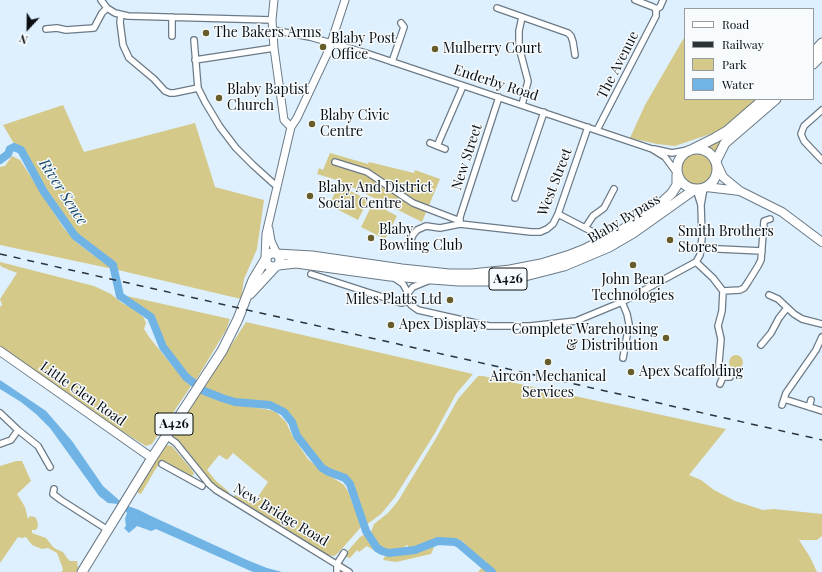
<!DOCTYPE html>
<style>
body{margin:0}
#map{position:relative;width:822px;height:572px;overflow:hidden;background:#deeffd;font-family:"Playfair Display",serif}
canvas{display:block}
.legend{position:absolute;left:684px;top:8px;width:130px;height:92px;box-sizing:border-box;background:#f7fbfd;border:1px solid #979c9f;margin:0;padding:5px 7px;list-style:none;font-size:12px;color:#080e12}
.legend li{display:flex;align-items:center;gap:8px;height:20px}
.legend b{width:20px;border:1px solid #979c9f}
.north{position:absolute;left:8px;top:8px;width:40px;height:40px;-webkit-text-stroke:3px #f7fbfd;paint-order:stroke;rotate:202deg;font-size:11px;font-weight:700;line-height:16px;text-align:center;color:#080e12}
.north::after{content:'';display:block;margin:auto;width:14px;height:18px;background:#080e12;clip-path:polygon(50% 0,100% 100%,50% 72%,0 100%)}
</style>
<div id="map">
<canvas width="822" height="572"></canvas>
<ul class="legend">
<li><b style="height:5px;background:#fff"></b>Road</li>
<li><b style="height:5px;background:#2b3339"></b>Railway</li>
<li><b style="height:11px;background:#d5c989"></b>Park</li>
<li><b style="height:11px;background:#70b4e6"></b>Water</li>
</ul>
<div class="north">N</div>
</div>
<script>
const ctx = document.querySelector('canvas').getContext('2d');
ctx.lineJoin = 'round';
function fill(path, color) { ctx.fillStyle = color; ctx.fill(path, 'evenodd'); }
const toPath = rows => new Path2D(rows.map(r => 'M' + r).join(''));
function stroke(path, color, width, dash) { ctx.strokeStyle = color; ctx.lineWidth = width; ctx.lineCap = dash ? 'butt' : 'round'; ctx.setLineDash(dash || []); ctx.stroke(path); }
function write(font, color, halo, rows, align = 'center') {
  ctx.font = font + ' "Playfair Display",serif'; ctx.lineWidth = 3; ctx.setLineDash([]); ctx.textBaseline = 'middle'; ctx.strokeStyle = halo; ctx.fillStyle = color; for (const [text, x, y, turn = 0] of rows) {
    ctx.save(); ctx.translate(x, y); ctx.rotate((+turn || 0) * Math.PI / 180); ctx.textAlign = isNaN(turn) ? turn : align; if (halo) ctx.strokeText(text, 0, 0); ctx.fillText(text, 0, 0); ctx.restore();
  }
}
fill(toPath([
 [685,36,685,99,757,99,719,131,675,146,657,144,630,138,645,105],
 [767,99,771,99,715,155,709,150,704,148],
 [63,105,84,152,195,123,215,187,264,200,257,249,244,279,241,299,118,270,108,260,81,240,32,174,3,125],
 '680 169a17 17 0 1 1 34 0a17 17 0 1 1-34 0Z',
 [330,153,368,164,369,162,414,173,415,170,440,179,422,222,340,181,317,174,319,168,323,170],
 [12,156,20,160,63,227,76,242,93,255,106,262,113,269,0,245,0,167,5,166],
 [339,185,368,200,358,220,329,205],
 [373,203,397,216,385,239,361,227],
 [0,262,94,286,111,294,122,303,136,310,144,318,146,323,144,329,149,337,175,369,191,386,152,444,146,446,141,443,109,423,0,347,0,307,2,305,0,299,17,273,2,267,0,265],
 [127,296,230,319,226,330,196,380,194,381,190,378,186,371,160,341,150,315,130,301],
 [246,322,473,374,456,394,435,433,395,497,381,514,366,525,361,507,351,482,340,473,322,466,299,437,290,418,283,410,271,403,234,401,204,390,204,385,223,358],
 '729 362a7 7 0 1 1 14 0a7 7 0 1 1-14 0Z',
 [478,376,483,376,726,429,689,475,701,480,714,490,735,501,763,510,774,509,822,514,822,536,817,540,799,540,810,557,817,572,478,572,487,562,484,560,480,560,462,541,453,538,436,539,425,545,414,548,409,548,407,545,402,549,396,551,387,550,381,547,373,537,371,532,374,524,388,513,398,501,435,440,458,399],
 [200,392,228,403,270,410,276,412,286,422,293,437,308,459,318,468,344,485,349,493,351,500,361,522,362,526,338,553,334,556,327,555,234,499,232,497,235,495,253,504,268,482,233,453,227,460,219,455,207,470,216,481,229,492,228,494,219,489,211,482,189,453,173,436,175,431],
 [166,445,172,446,192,470,194,474,192,476,188,476,167,462,163,462,160,463,155,470,141,494,138,493,138,490],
 [16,461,22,461,31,481,17,494,25,507,28,519,30,516,35,517,37,520,38,526,36,530,32,530,32,533,46,538,54,548,63,552,67,558,70,561,77,561,78,568,76,572,61,572,63,570,62,566,57,553,48,548,42,549,32,545,26,537,22,538,18,537,0,563,0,466],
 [365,534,369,540,371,544,380,552,381,555,367,546,359,552,357,550,350,558,346,557,345,556,346,553,360,537],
 [432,546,434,547,431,554,396,562,383,560,385,556,419,551]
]), '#d5c989');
fill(toPath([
 [0,380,46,411,72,441,103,486,120,501,128,506,139,510,151,516,247,560,267,568,282,572,253,572,156,529,151,531,137,526,129,533,124,528,126,526,125,519,127,513,125,510,118,504,108,503,99,496,50,428,36,414,21,402,0,389]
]), '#70b4e6');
stroke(toPath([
 [0,160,8,154,10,149,14,147,21,150,44,192,75,236,113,265,120,296,151,317,163,347,186,377,204,391,222,398,235,402,270,405,284,412,292,422,297,436,322,468,329,472,345,478,350,484,366,531,377,548,382,551,389,553,415,550,438,541,455,542,459,544,492,572]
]), '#70b4e6', 8);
const minor = toPath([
 [101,0,107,8,115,13,128,16,272,20],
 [635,0,653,7,656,9],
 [497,8,568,33,571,36,573,42,575,55],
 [656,9,660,7,663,0],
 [121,15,120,22,123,45,129,58,154,79,165,91,170,93,174,93,198,88],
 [172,17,172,36],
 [46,29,57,28,66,30,94,28,102,13,107,8],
 [273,30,310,37,366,53,652,149,665,157,676,172],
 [194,40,198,88,205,102,220,127,236,148,253,165,274,184,277,185],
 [195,60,274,48],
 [392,62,404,27,401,23],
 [522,105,528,81,519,47,519,31,522,17],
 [822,110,804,126,801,134,804,141,822,160],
 [597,130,656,16,656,9],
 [430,143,445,149],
 [437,146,463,86],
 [654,149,672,153,688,150],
 [335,162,367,172,413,203,460,221],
 [696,189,701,205],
 [515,198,544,112],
 [558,214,585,228,593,216,604,208,614,189],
 [460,224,460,217,499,97],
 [585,228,591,231],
 [411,240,413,235,417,230,426,226,440,228,460,224,531,232,540,232,547,229,553,224,558,214,588,127],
 [719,249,762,251],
 [696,262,713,278,723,291,722,311,718,326,721,339,719,362,719,368,723,377,720,384],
 [311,274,401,303,409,301,411,305,418,310,489,326,530,326,576,321,622,302,696,262,700,255,702,238,701,205,704,188],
 [393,277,403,284,408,293,409,301],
 [723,291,740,290,744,288,748,282,758,266,761,260,764,221,770,219],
 [408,293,413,287,430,280],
 [769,295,778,299,794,314,802,319,822,324],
 [622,302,627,314,629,324,623,358],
 [761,345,771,333,779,318,787,308],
 [723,377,730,377],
 [784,399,822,411],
 [782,405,786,393,816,350,822,337],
 [809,407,811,400],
 [0,413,18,430],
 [166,436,176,443,209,484,216,490,349,572],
 [0,444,11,440,18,430,38,446,50,467],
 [162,464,202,486],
 [54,489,53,494,61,500,108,530],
 [337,572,337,564,344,553]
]);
const tertiary = toPath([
 [274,0,272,20,274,48,284,120,291,127],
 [269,229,271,241,277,254],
 [265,258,266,234,291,127,297,118,328,52,345,0]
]);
const secondary = toPath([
 [717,164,723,177,740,191,782,212,822,242],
 [706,187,740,191],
 [0,351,152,458]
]);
const primary = toPath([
 [813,53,822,43],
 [813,64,822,55],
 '677 169a20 20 0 1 1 40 0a20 20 0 1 1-40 0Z',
 [693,149,715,138,727,131,764,99],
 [716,161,725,143,776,99],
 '266 260a7 7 0 1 1 14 0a7 7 0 1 1-14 0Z',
 [277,254,312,256,402,269,449,274,472,274,510,270,541,264,570,255,583,250,619,232,658,206,672,193,677,185,677,175],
 [278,265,296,263,390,276,459,281,491,281,525,276,564,266,609,247,633,233,695,189],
 [250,294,275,267],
 [82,572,152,458,222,351,238,319,253,280,265,260]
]);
stroke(minor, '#6b7a86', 8);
stroke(tertiary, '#6b7a86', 9);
stroke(secondary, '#6b7a86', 10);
stroke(primary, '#6b7a86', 11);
stroke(minor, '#fff', 5.5);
stroke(tertiary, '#fff', 7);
stroke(secondary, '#fff', 8);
stroke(primary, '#fff', 9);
stroke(toPath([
 [0,254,822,440]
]), '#2b3339', 1.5, [7, 7]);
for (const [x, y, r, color] of [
 [206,33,4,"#675d2a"],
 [323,47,4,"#675d2a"],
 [435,49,4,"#675d2a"],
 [219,98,4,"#675d2a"],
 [312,124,4,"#675d2a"],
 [310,196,4,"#675d2a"],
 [371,238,4,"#675d2a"],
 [670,240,4,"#675d2a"],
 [633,265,4,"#675d2a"],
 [450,300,4,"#675d2a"],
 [391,325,4,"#675d2a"],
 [666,338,4,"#675d2a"],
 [548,362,4,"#675d2a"],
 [631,372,4,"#675d2a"]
]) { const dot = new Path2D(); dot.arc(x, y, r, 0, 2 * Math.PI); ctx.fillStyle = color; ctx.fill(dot); stroke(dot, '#f7fbfd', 1.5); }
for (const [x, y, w] of [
 [508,279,38],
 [174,424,38]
]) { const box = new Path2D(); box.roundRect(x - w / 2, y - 11, w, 22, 3); ctx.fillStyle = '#f7fbfd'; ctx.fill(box); stroke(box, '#080e12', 1); }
write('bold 13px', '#080e12', null, [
 ["A426",508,279],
 ["A426",174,424]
]);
write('14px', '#080e12', '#f7fbfd', [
 ["The Bakers Arms",214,33],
 ["Blaby Post",331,39],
 ["Office",331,55],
 ["Mulberry Court",443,49],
 ["Blaby Baptist",227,90],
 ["Church",227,106],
 ["Blaby Civic",320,116],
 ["Centre",320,132],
 ["Blaby And District",318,188],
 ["Social Centre",318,204],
 ["Blaby",379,230],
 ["Bowling Club",379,246],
 ["Smith Brothers",678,232],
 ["Stores",678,248],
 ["John Bean",633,280,"center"],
 ["Technologies",633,296,"center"],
 ["Miles Platts Ltd",442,300,"right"],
 ["Apex Displays",399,325],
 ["Complete Warehousing",658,330,"right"],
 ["& Distribution",658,346,"right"],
 ["Apex Scaffolding",639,372],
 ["Aircon Mechanical",548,377,"center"],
 ["Services",548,393,"center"]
], 'left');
write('14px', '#080e12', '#f7fbfd', [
 ["The Avenue",618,65,-63],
 ["Enderby Road",496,83,18],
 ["New Street",467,157,-72],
 ["West Street",555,182,-69],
 ["Blaby Bypass",624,219,-31],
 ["Little Glen Road",83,394,35],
 ["New Bridge Road",281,515,31]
]);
write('italic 15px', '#134869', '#f7fbfd', [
 ["River Sence",63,192,57]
]);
</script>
